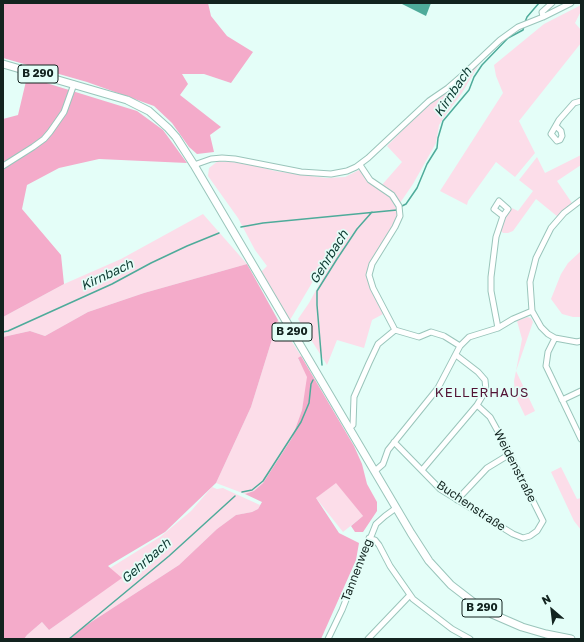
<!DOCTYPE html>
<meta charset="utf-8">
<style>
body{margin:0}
#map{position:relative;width:584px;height:642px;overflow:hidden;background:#e4fef8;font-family:"Golos Text",sans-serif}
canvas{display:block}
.frame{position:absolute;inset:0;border:4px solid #12231f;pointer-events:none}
.north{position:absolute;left:532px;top:590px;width:40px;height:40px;-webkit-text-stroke:3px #e4fef8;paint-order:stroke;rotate:332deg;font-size:11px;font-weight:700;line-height:16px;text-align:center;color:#12231f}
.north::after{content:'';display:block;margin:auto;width:14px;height:18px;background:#12231f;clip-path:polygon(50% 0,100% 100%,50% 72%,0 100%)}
</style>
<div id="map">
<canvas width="584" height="642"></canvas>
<div class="frame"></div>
<div class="north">N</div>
</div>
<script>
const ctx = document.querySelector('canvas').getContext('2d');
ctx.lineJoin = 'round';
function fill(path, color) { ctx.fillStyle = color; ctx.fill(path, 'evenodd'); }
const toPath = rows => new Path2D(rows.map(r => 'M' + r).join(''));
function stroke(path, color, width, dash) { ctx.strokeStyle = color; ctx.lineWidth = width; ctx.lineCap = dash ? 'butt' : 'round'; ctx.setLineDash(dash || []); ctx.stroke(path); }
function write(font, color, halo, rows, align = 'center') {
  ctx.font = font + ' "Golos Text",sans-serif'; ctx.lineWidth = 3.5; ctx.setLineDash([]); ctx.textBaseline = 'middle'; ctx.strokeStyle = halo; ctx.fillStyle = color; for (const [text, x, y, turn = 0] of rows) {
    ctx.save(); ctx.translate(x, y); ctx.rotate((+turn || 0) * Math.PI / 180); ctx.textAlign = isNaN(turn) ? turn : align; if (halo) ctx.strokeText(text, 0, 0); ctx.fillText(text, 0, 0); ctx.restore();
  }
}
fill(toPath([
 [581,5,581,11,575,23,581,30,581,43,519,121,535,153,515,177,496,162,468,201,467,205,440,191,503,93,496,76,494,65,544,24],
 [479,64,462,93,447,113,439,125,436,143,413,184,400,203,395,195,381,186,402,162,387,146,428,104,462,79],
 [581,155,581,165,557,181,572,203,558,217,536,199,513,231,508,233,503,233,501,231,505,217,512,208,518,211,533,191,519,180,537,157,545,173],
 [218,161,244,163,275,171,326,178,345,177,359,170,362,172,364,176,370,183,391,198,398,213,396,220,369,267,366,277,385,313,372,320,364,348,337,340,327,365,298,319,309,303,327,270,322,266,290,320,261,272,267,266,255,250,238,218,208,176,209,168],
 [203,214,247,264,144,293,88,312,45,336,30,331,3,337,3,317,64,284,121,259],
 [581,251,581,317,573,317,562,314,551,299,561,274,568,263],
 [527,317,531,318,533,322,516,371,535,411,525,416,515,395,514,381,516,371,522,339,517,321],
 [278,320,301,356,298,359,308,377,302,410,292,438,263,483,254,491,245,494,216,483,251,407],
 [561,467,577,499,581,498,581,530,574,521,551,472],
 [336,482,363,516,343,532,316,498],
 [212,487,217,489,223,488,227,490,260,505,258,509,252,512,236,515,217,529,179,565,82,628,70,639,24,639,27,635,42,622,49,630,121,578,110,568,160,537,191,511]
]), '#fcdde9');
fill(toPath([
 [3,3,208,3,211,16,227,36,253,52,231,83,204,74,182,74,188,84,180,95,221,127,210,135,214,152,197,154,189,147,172,123,154,106,87,82,3,58],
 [27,77,137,111,163,130,187,163,99,159,59,168,27,185,22,209,61,255,64,284,3,317,3,119,18,115],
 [247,264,278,320,251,407,216,483,165,532,108,566,122,578,49,630,42,622,27,635,24,639,3,639,3,337,30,331,45,336,88,312,144,293],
 [301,356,354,446,362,464,367,484,377,502,377,511,363,532,355,532,351,526,363,516,336,483,316,498,339,533,359,543,356,560,321,639,70,639,82,628,179,565,217,529,236,515,252,512,258,509,262,502,245,494,254,491,263,483,292,438,302,410,307,377,298,358]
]), '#f4abca');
fill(toPath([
 [400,3,431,3,426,16]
]), '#4eab9a');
stroke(toPath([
 [525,22,527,17,539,3],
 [402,206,406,204,417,188,427,164,437,148,438,138,443,121,469,90,474,77,482,65,508,38,523,30,524,26],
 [241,227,263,223,397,210],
 [3,332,8,331,112,284,151,263,187,246,219,233],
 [322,365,317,305,317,291,337,259,357,229,372,212],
 [242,492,252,490,263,481,301,422,309,403,311,384,313,380],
 [69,639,169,556,235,496]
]), '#4eab9a', 1.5);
const minor = toPath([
 [543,17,542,12,552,3],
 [556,126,561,131,562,136,560,140,557,141,551,134,559,120,574,103,581,101],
 [194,165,211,159,222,158,235,159,301,172,331,174,347,171,356,167,368,158,429,101,448,88,463,75,500,40,518,27,543,17,571,3],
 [360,165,370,180,392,195,399,206,400,216,395,227,372,264,369,275,373,288,395,330],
 [3,166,33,147,44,139,50,132,64,112,74,84],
 [581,200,564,213,551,228,536,258,530,282,532,311,541,327,548,334,555,338,577,342,581,341],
 [498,328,491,291,491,277,496,237,503,216,508,209,499,201,494,209,503,216],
 [555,338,548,352,546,366,581,439],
 [562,400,581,391],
 [349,428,353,425,354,397,369,363,378,344,395,330,419,337,431,332,444,336,460,346],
 [394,442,440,489,513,534,523,538,530,536,537,531,543,521,501,437,490,417,477,405],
 [422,470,477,405,486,390,485,380,478,372,456,355],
 [375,471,383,464,388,450,438,388,460,346,469,337,498,328,513,319,532,311],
 [457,500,487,468,510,454],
 [369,538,375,540,379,545,390,566,413,599,452,629,470,639],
 [328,639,342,610,376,524,385,516,396,508],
 [368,639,410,595]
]);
const major = toPath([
 [3,64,127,100,149,111,168,128,176,137,194,165,411,533,429,561,451,585,477,605,492,614,522,627,546,634,571,639]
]);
stroke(minor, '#9ac5bb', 7);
stroke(major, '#9ac5bb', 9);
stroke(minor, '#fff', 5);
stroke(major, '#fff', 7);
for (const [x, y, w] of [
 [38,74,40],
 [292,332,40],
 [482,608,40]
]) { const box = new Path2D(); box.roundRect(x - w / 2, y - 9, w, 18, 3); ctx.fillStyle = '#e4fef8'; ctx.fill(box); stroke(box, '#12231f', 1); }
write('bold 11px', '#12231f', null, [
 ["B 290",38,74],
 ["B 290",292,332],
 ["B 290",482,608]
]);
write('12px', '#12231f', '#e4fef8', [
 ["Weidenstraße",515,466,63],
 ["Buchenstraße",471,506,34],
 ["Tannenweg",357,570,-69]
]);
write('italic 13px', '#0e3a32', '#e4fef8', [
 ["Kirnbach",453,92,-56],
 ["Gehrbach",329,257,-58],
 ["Kirnbach",107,275,-25],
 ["Gehrbach",146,561,-41]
]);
ctx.letterSpacing = '1px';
write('13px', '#521334', '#e4fef8', [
 ["KELLERHAUS",482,393]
]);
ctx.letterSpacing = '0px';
</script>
